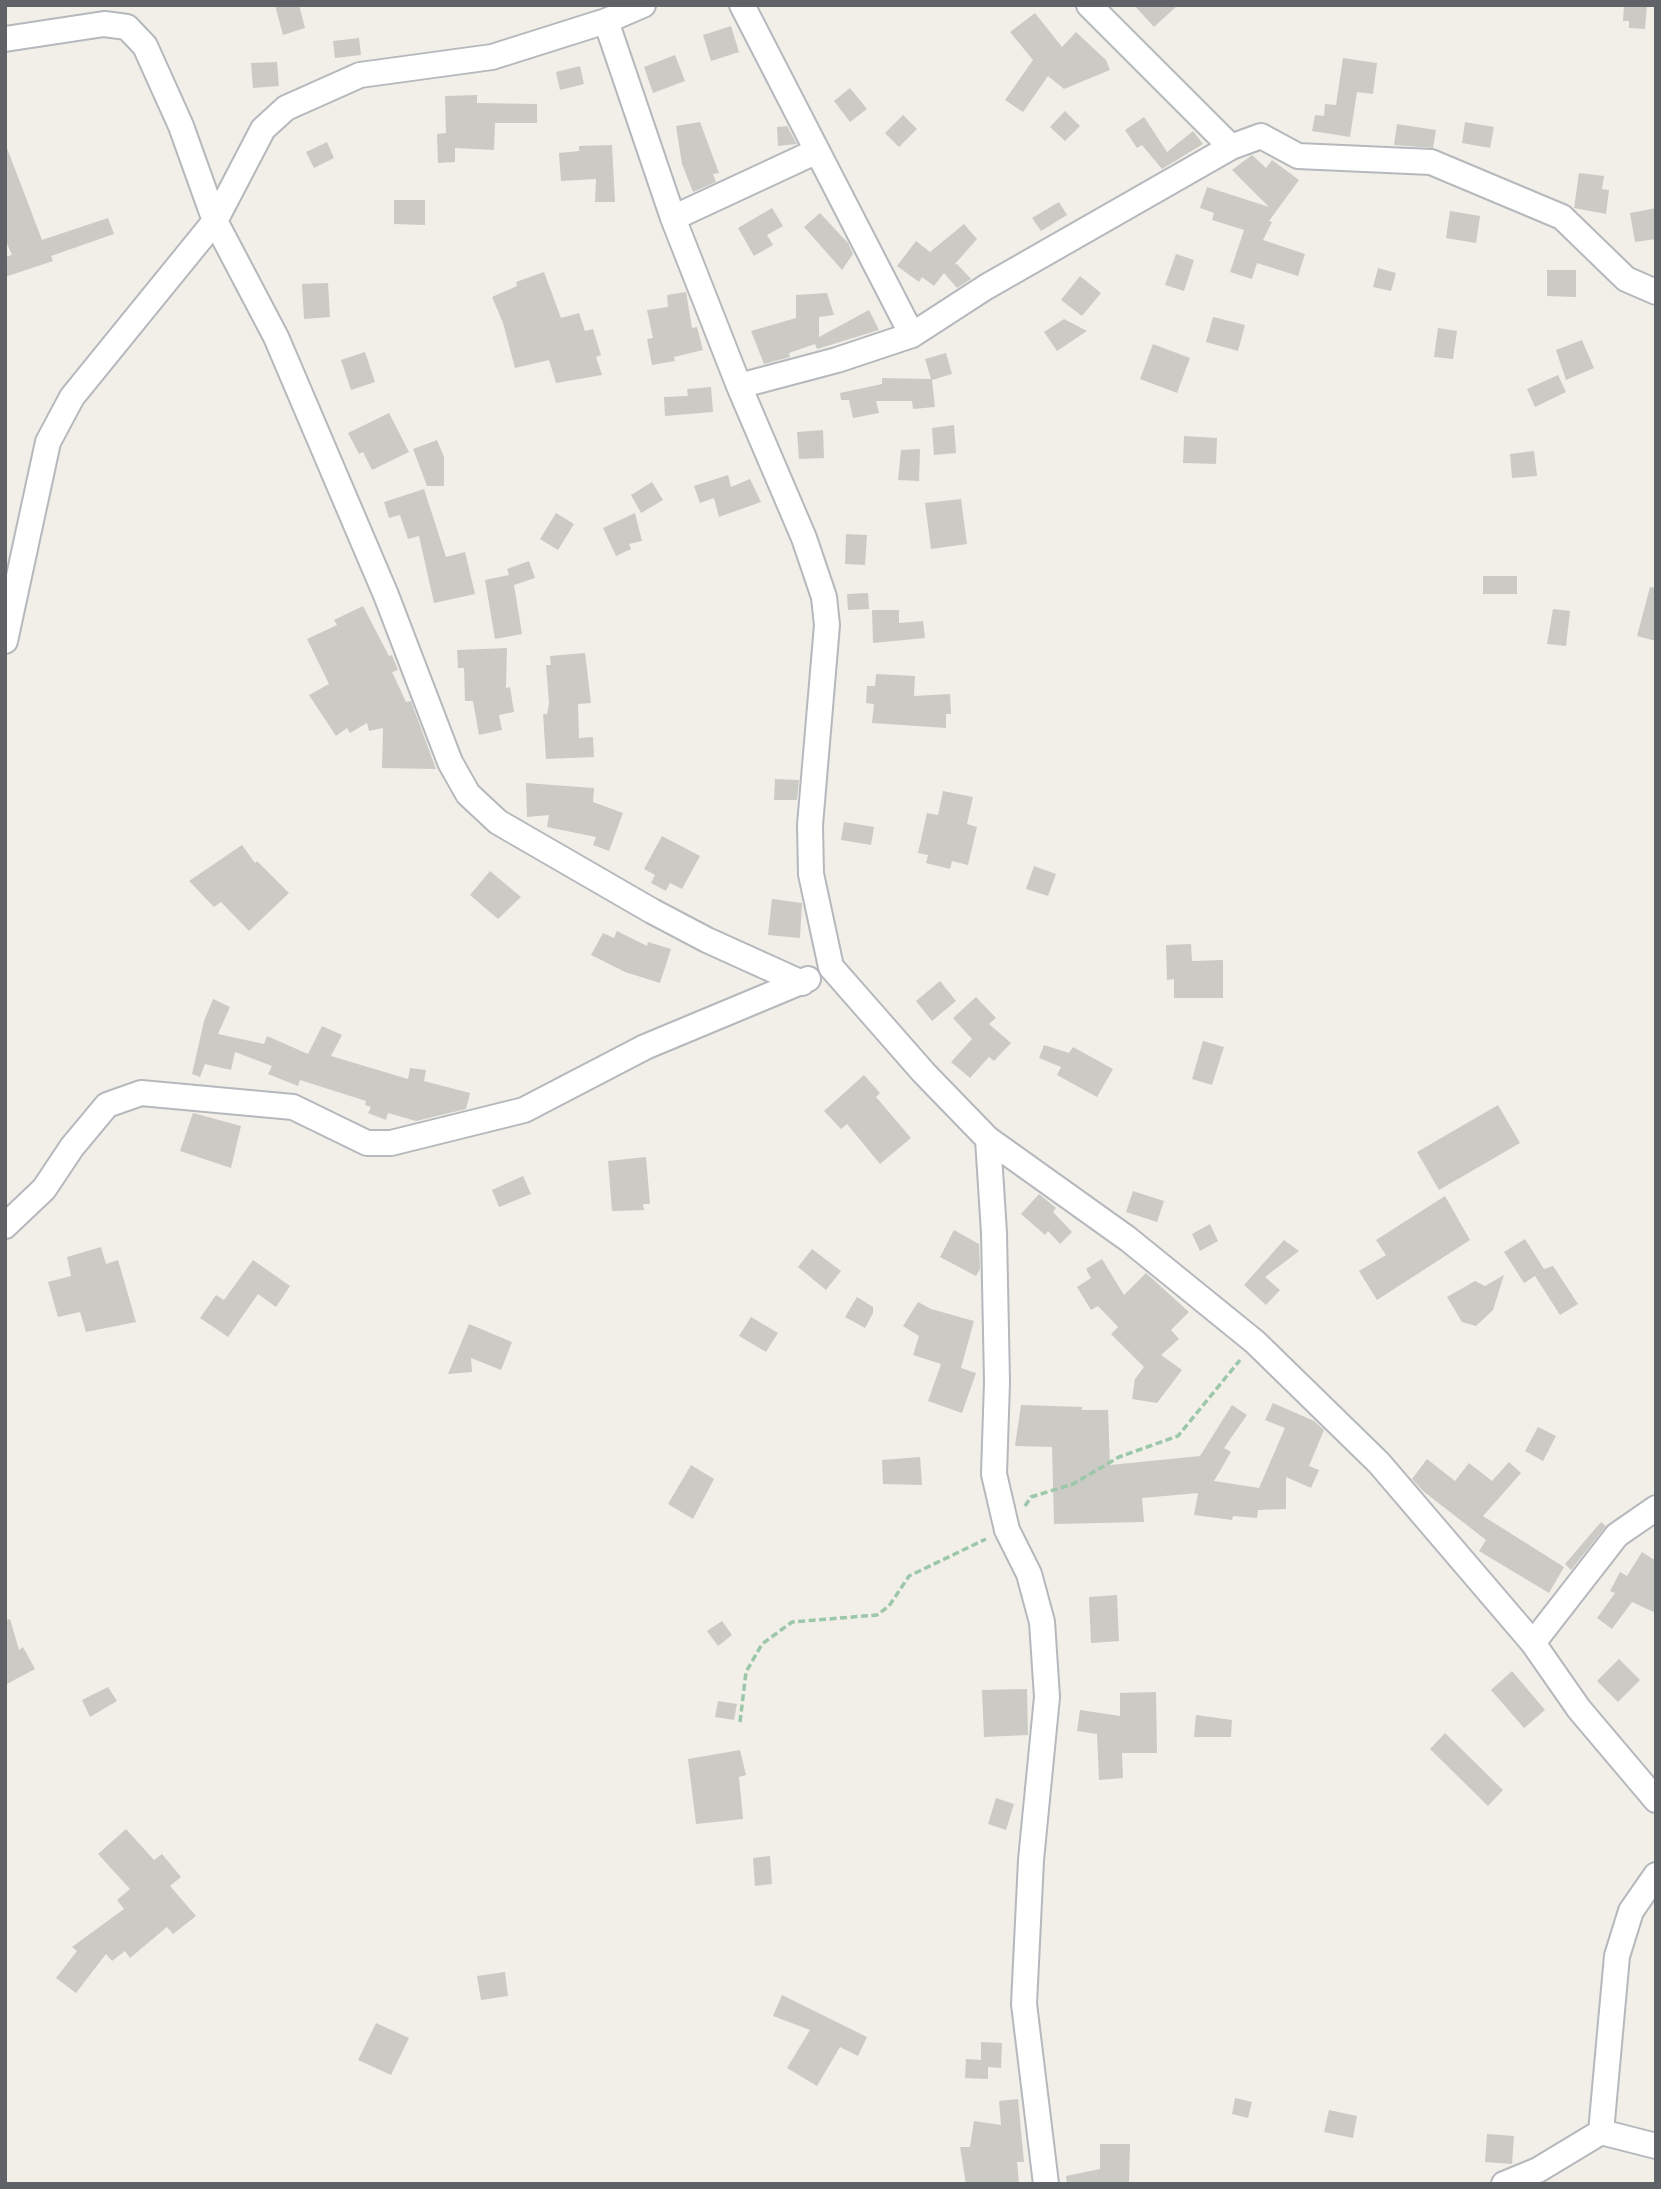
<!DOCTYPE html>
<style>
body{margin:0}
#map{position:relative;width:1661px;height:2189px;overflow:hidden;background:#f1efe8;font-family:Figtree,sans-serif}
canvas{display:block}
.frame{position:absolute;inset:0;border:7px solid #5f6368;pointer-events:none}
</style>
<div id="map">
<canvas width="1661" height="2189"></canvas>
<div class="frame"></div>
</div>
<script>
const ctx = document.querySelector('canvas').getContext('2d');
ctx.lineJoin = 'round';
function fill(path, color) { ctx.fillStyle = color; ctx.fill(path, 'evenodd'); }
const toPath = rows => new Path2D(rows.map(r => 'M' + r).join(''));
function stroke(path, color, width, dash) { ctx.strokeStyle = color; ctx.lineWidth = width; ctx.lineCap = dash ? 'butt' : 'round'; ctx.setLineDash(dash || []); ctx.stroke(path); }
fill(toPath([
 [275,5,299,5,305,28,283,35],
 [1134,5,1178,5,1154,27],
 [1624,5,1647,5,1645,29,1629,28,1629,21,1623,21],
 [1035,13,1062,47,1076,32,1106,60,1110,70,1064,89,1048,76,1023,112,1005,100,1033,60,1010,32],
 [731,26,739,52,711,61,703,35],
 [359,38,361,55,335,58,333,41],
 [675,55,685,81,653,93,644,67],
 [1343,58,1377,63,1373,94,1357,92,1350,137,1312,131,1315,115,1324,116,1325,104,1336,105],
 [277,62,279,86,253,88,251,63],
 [580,66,584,84,560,90,556,72],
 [850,88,867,109,850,122,834,101],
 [477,95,477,103,537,104,537,123,495,123,494,150,455,148,455,162,438,163,437,134,446,133,445,96],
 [1065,111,1080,126,1065,141,1050,127],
 [903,115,917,129,899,147,885,133],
 [1144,117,1167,152,1193,131,1203,144,1162,169,1142,145,1137,148,1125,130],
 [700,122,719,173,713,174,716,182,693,192,682,164,676,126],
 [1465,122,1494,127,1490,148,1462,143],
 [1397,124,1436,130,1433,148,1394,145],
 [787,126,797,144,778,146,777,127],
 [327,142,334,158,314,168,306,152],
 [612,145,615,202,595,202,596,179,561,181,559,153,579,151,579,146],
 [7,148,42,240,108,218,114,234,51,256,53,261,5,277,5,257,12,255,5,239],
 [1252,155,1266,168,1272,160,1299,180,1269,221,1272,222,1263,240,1305,254,1298,276,1257,263,1252,279,1230,272,1244,230,1212,220,1214,213,1200,208,1207,187,1269,207,1232,170],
 [1579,173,1604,176,1602,189,1609,190,1606,214,1574,208],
 [394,200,425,200,425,225,394,224],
 [1059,202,1067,215,1041,231,1032,218],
 [772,208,783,226,767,235,773,245,754,256,738,228],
 [1656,208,1656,239,1635,242,1630,213],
 [1450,211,1480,216,1476,243,1446,238],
 [820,213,848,243,853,254,842,270,804,227],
 [964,224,977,239,954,265,957,264,971,279,957,288,944,273,934,286,922,277,919,282,897,266,916,241,930,252],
 [1176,254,1194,260,1184,291,1165,285],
 [1378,268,1396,273,1391,291,1373,287],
 [1547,270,1576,270,1576,297,1547,296],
 [544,272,561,318,579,313,585,331,593,329,601,355,596,357,602,375,556,383,549,360,515,368,503,323,492,297,517,286,516,282],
 [1080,276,1101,293,1082,316,1061,300],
 [328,283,330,317,304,319,302,284],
 [686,292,692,328,697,327,703,350,674,357,675,361,652,365,647,339,653,338,647,310,668,307,667,295],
 [827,293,834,315,819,317,819,337,869,310,879,330,817,349,815,344,789,353,790,357,764,364,751,331,796,318,796,295],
 [1213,317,1245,325,1238,351,1206,342],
 [1064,319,1087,331,1057,351,1044,332],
 [1438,328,1457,331,1453,359,1434,357],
 [1582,340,1594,368,1566,380,1556,350],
 [1153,344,1190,358,1177,393,1140,379],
 [365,352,375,382,351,390,341,360],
 [946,353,952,374,932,380,935,407,913,409,912,401,876,401,879,413,853,418,849,400,841,400,840,393,882,384,882,378,931,379,925,359],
 [1558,375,1566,392,1535,407,1527,389],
 [711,387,713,412,665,416,664,397,688,396,687,389],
 [389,413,409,452,372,470,363,452,359,454,348,433],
 [954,425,956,453,934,455,932,428],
 [823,430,824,458,799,459,797,432],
 [1184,436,1217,438,1216,464,1183,463],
 [437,440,444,457,444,486,427,486,413,449],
 [920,449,919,481,898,480,901,450],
 [1534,451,1537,476,1512,478,1510,454],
 [728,475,731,487,750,479,761,502,719,517,714,498,700,503,694,486],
 [652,482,663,500,641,513,631,495],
 [424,489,446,557,465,552,475,594,434,603,419,536,408,539,400,515,389,518,384,502],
 [961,499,967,544,931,549,925,503],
 [556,513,574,524,558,550,540,539],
 [635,513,642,541,629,544,631,549,616,556,603,528],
 [846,534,867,535,865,565,845,564],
 [529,561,535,578,514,585,522,634,495,639,485,580,509,575,507,569],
 [1483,576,1517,576,1517,594,1483,594],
 [1650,587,1656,588,1656,641,1637,636],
 [868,593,869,609,848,610,847,594],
 [363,606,389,656,392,655,398,670,392,672,406,702,411,701,436,769,382,768,383,728,369,731,367,723,350,733,347,728,336,736,309,695,329,684,307,639,337,625,334,620],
 [1553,609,1570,611,1566,646,1547,644],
 [872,610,899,610,899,623,923,621,925,638,873,643],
 [507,648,506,688,510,687,514,712,499,715,502,730,479,735,473,701,465,701,464,668,458,668,457,650],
 [585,653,591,703,578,704,579,738,593,737,594,757,546,759,543,714,547,714,549,703,546,665,551,665,550,656],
 [876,674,915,676,914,696,950,694,951,714,946,714,946,728,872,723,874,704,866,703,867,686,875,686],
 [775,779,799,780,797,800,774,800],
 [526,783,594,788,593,802,623,813,609,851,593,845,596,837,547,827,549,815,527,817],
 [943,791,973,797,967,824,977,827,968,865,952,861,950,869,926,863,928,855,918,853,927,813,938,815],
 [844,822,874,827,871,845,841,840],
 [662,836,700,856,682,889,670,883,666,891,651,883,655,875,644,869],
 [242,845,255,863,257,861,289,893,249,931,221,902,214,907,189,881],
 [1034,866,1056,874,1048,896,1026,889],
 [490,871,521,897,498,919,470,895],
 [772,899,802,903,800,938,768,935],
 [617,931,647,946,648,942,671,949,660,983,625,972,591,955,603,933,614,938],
 [1191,944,1192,961,1223,960,1223,998,1174,998,1174,979,1167,980,1166,945],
 [940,981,956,1001,932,1021,916,1001],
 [976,997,996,1018,989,1024,1011,1043,994,1061,989,1057,970,1078,951,1062,972,1039,953,1018],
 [213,999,230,1007,218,1034,264,1044,267,1036,308,1054,322,1026,342,1035,331,1056,408,1079,410,1068,426,1070,424,1081,470,1093,466,1109,416,1121,388,1113,386,1120,368,1113,371,1107,365,1105,366,1101,300,1080,298,1086,268,1074,272,1066,235,1052,231,1070,205,1064,200,1077,192,1074,204,1021],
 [1203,1041,1224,1047,1212,1085,1192,1079],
 [1044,1045,1069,1053,1073,1047,1113,1069,1097,1097,1057,1075,1061,1067,1039,1058],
 [864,1075,880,1093,876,1097,911,1138,880,1164,847,1124,841,1129,824,1111],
 [1498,1105,1520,1143,1439,1190,1417,1152],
 [193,1113,241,1126,231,1168,180,1151],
 [646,1157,650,1204,643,1204,644,1210,612,1211,608,1161],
 [523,1176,531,1194,499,1207,492,1190],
 [1133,1191,1164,1201,1157,1222,1126,1212],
 [1039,1194,1056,1208,1053,1212,1072,1232,1060,1244,1048,1231,1045,1235,1021,1214],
 [1445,1196,1470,1240,1377,1300,1359,1271,1386,1255,1376,1240],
 [1210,1224,1218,1241,1200,1251,1192,1234],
 [954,1230,979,1244,980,1269,976,1276,940,1257],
 [1525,1239,1544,1269,1553,1266,1578,1304,1560,1315,1535,1276,1524,1283,1504,1252],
 [1284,1240,1299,1251,1265,1277,1280,1290,1266,1305,1244,1285],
 [101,1247,106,1264,118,1260,136,1322,86,1332,80,1312,58,1317,48,1282,71,1276,67,1257],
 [812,1249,841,1271,826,1290,798,1267],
 [1102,1259,1124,1295,1146,1273,1189,1312,1171,1330,1179,1339,1161,1355,1182,1370,1157,1403,1132,1399,1135,1379,1144,1367,1111,1334,1118,1327,1098,1306,1091,1310,1077,1287,1091,1278,1086,1269],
 [253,1260,290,1286,276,1307,258,1294,228,1337,200,1318,216,1295,224,1300],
 [1504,1275,1493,1310,1476,1326,1462,1322,1447,1297,1475,1281,1485,1286],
 [857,1297,873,1307,873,1313,865,1328,845,1317],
 [918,1302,931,1309,974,1321,961,1368,976,1373,962,1413,928,1401,941,1364,913,1355,919,1336,903,1326],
 [751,1317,778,1333,766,1352,739,1336],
 [469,1324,512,1342,501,1370,471,1358,472,1372,448,1374],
 [1273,1403,1314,1421,1324,1430,1309,1466,1319,1470,1311,1488,1286,1477,1286,1509,1258,1510,1257,1518,1233,1516,1232,1520,1194,1515,1198,1493,1142,1498,1144,1522,1054,1524,1052,1447,1015,1446,1021,1405,1082,1407,1082,1410,1108,1410,1110,1465,1200,1456,1232,1405,1247,1415,1224,1448,1231,1452,1214,1481,1259,1488,1285,1428,1265,1420],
 [1538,1427,1556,1436,1543,1461,1525,1451],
 [920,1457,922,1485,883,1484,882,1460],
 [1427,1459,1455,1481,1469,1463,1492,1481,1509,1462,1521,1473,1483,1516,1564,1567,1549,1593,1479,1551,1486,1540,1423,1491,1412,1479],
 [691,1465,714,1479,693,1519,668,1504],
 [1601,1522,1606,1526,1571,1570,1565,1564],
 [1642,1552,1656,1561,1656,1613,1632,1602,1612,1629,1597,1618,1615,1593,1610,1591,1620,1572,1627,1576],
 [1117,1595,1119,1641,1091,1643,1089,1597],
 [10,1619,19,1650,23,1647,35,1669,5,1685,5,1620],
 [722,1621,732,1635,718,1646,707,1631],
 [1619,1659,1640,1680,1618,1702,1597,1681],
 [1512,1671,1545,1710,1524,1728,1491,1690],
 [108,1687,117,1701,90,1717,82,1700],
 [1027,1689,1028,1735,984,1737,982,1690],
 [1156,1692,1157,1753,1122,1753,1123,1778,1099,1780,1097,1734,1077,1731,1080,1710,1120,1716,1120,1693],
 [718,1701,737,1704,734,1720,715,1717],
 [1196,1715,1232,1720,1231,1737,1194,1737],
 [1445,1733,1503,1790,1488,1806,1430,1749],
 [740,1750,746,1775,739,1777,743,1819,696,1824,688,1759],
 [996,1798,1014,1804,1006,1830,988,1824],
 [126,1829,154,1860,162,1854,181,1877,170,1886,196,1916,173,1934,167,1927,130,1958,125,1951,112,1961,106,1954,76,1993,56,1978,77,1951,72,1947,124,1909,117,1900,130,1889,98,1854],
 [770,1856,772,1884,755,1886,753,1858],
 [505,1972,508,1996,481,2000,477,1976],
 [782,1995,867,2037,858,2056,840,2047,817,2086,787,2068,810,2030,773,2016],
 [376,2023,409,2038,391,2075,358,2060],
 [981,2042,1002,2043,1001,2068,988,2067,988,2079,965,2078,966,2059,981,2060],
 [1235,2098,1252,2102,1248,2118,1232,2114],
 [1018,2099,1024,2162,1017,2162,1019,2184,966,2184,960,2147,970,2147,974,2121,1001,2125,999,2101],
 [1329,2110,1357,2116,1353,2138,1324,2132],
 [1487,2134,1514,2136,1512,2164,1485,2162],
 [1100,2144,1130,2144,1129,2184,1067,2184,1066,2176,1100,2169]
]), '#cccac5');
const minor = toPath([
 [742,5,912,335],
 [1089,5,1231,147,1261,136,1298,156,1431,162,1562,217,1626,279,1656,292],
 [606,21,673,218,739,386,804,538,824,597,827,625,810,825,811,874,831,967,924,1073,988,1139,1128,1239,1255,1342,1379,1463,1533,1643,1579,1709,1656,1800],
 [5,39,104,24,127,27,145,46,181,126,215,221,276,337,386,595,450,762,468,794,498,822,652,911,707,940,802,983],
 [673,218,817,151],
 [739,386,837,360,912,335,986,287,1231,147],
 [5,641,48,442,72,397,215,221,263,129,286,108,360,75,492,57,606,21,643,5],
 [988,1139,994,1233,997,1382,994,1474,1007,1530,1029,1574,1042,1622,1047,1697,1031,1860,1024,2004,1046,2184],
 [5,1226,44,1189,72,1147,107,1105,141,1093,293,1107,367,1143,391,1143,524,1110,645,1047,808,979],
 [1533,1643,1617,1535,1656,1508],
 [1601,2132,1656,2146],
 [1504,2184,1538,2170,1601,2132,1617,1956,1631,1911,1656,1875]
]);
stroke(minor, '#b5b8bc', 28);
stroke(toPath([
 [1025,1506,1031,1497,1073,1484,1119,1457,1178,1436,1240,1360],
 [740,1722,746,1672,762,1644,792,1622,877,1615,889,1606,909,1576,986,1539]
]), '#9cc7a9', 3.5, [7, 3.5]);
stroke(minor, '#fff', 24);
</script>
